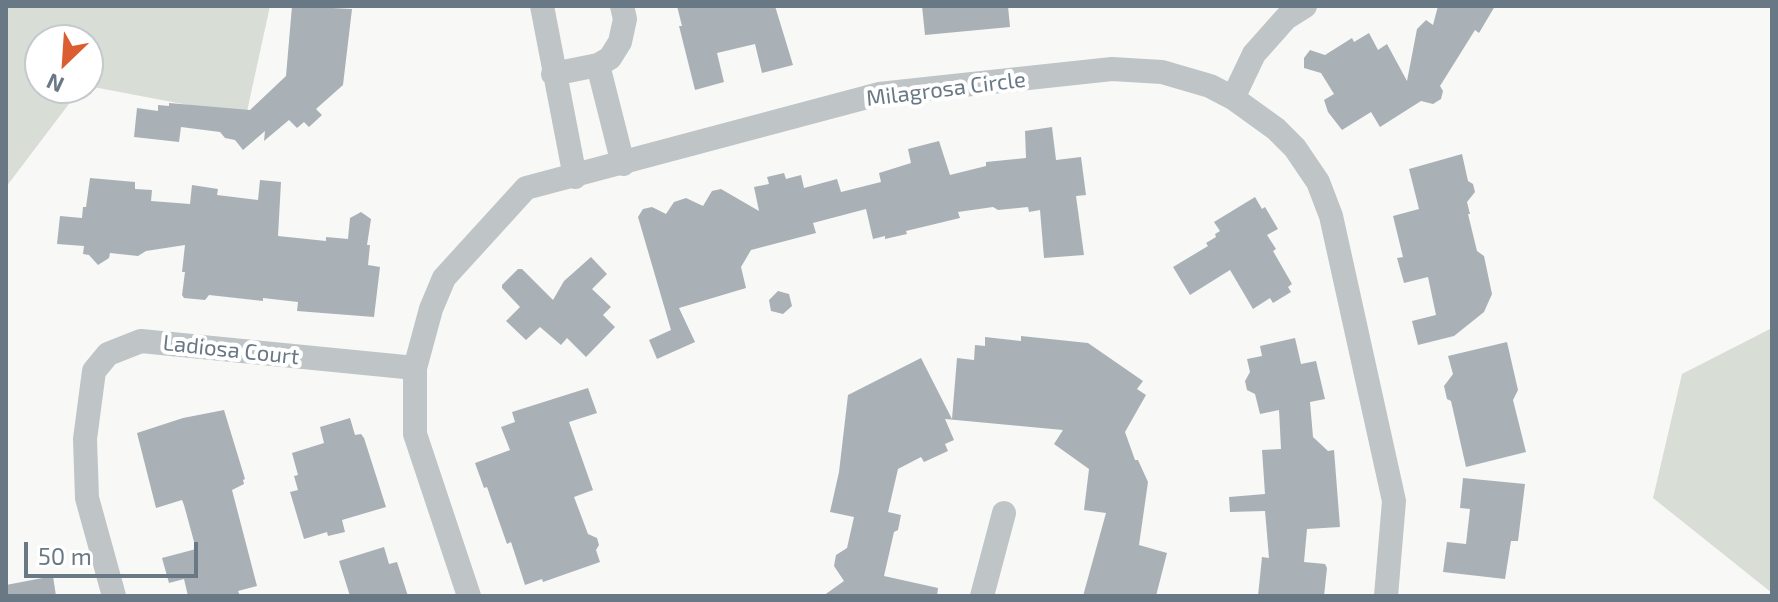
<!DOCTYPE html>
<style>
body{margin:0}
#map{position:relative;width:1778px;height:602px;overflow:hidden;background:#f8f8f6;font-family:"Exo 2",sans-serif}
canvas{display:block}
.frame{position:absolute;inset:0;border:8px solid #697885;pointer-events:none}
.north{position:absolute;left:24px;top:24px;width:80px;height:80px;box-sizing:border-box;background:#fff;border:2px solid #c3c9ce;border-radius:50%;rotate:205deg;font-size:22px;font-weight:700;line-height:32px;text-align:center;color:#697885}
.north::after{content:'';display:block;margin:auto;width:28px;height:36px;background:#db5e32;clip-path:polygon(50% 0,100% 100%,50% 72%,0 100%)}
.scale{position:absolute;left:24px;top:542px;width:174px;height:36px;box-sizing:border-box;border:4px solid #697885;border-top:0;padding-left:10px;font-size:24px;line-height:28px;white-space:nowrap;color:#697885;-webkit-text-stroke:6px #fff;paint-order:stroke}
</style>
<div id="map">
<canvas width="1778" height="602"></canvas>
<div class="frame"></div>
<div class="north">N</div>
<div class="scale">50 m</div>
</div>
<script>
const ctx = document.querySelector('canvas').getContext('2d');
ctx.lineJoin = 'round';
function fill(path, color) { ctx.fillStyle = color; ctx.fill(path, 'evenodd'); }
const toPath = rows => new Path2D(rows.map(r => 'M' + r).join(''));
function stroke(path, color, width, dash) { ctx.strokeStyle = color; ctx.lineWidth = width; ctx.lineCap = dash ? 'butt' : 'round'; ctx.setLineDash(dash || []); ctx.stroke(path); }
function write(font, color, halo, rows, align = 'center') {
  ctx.font = font + ' "Exo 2",sans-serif'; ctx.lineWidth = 8; ctx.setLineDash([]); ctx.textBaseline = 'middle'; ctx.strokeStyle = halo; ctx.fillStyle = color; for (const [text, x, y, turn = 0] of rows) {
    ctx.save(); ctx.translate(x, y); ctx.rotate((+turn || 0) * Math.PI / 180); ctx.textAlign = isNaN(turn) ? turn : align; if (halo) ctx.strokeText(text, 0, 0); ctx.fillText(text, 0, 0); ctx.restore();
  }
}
fill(toPath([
 [6,6,270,6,246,116,88,86,88,40,40,40,40,88,81,88,6,187],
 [1772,328,1772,593,1653,498,1682,374]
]), '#d8ddd5');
fill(toPath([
 [292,6,352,9,343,85,316,109,322,115,309,127,304,122,297,128,289,120,264,141,265,131,243,150,235,140,225,138,220,132,181,127,179,142,134,137,137,108,158,111,158,105,169,106,169,103,250,110,286,76],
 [677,6,775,6,793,65,762,73,755,44,717,53,724,82,695,90,679,26,682,26],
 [922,6,1008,6,1010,27,925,35],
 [1438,6,1495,6,1479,33,1475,30,1440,86,1443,91,1441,99,1433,104,1421,101,1380,127,1371,112,1342,130,1328,112,1324,100,1334,94,1321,73,1304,68,1304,58,1310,50,1325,55,1352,38,1354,42,1369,33,1378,50,1387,44,1407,81,1417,29,1426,20,1433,25],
 [1052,127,1056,160,1081,157,1086,195,1076,196,1084,255,1044,258,1040,210,1029,212,1028,207,998,210,993,207,958,212,960,218,906,231,907,234,885,239,885,236,873,239,866,209,813,223,816,233,751,250,741,267,746,288,679,308,695,342,657,359,649,340,671,330,638,217,643,209,652,207,666,214,674,202,686,198,703,206,712,191,721,189,759,211,754,187,769,184,767,177,784,173,786,179,801,175,804,188,837,179,841,192,881,182,879,173,911,163,908,149,939,141,950,175,986,166,986,162,1026,158,1025,131],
 [1462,154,1468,181,1473,184,1475,192,1467,202,1470,214,1468,214,1477,251,1484,256,1492,294,1484,312,1454,336,1418,345,1412,321,1436,315,1428,277,1404,283,1397,258,1403,257,1393,216,1419,209,1409,169],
 [90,178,135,182,135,189,152,190,151,201,190,204,192,185,218,189,217,195,258,200,260,180,281,182,278,236,326,241,326,237,348,239,350,218,361,212,371,219,367,245,370,245,368,265,380,267,374,317,297,311,298,302,263,298,263,301,209,295,205,300,184,298,182,295,185,272,182,272,185,245,146,251,138,256,110,253,109,258,98,265,89,255,83,254,84,246,57,244,60,216,82,218,83,207,86,207],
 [1255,197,1262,209,1265,207,1278,229,1267,235,1276,249,1273,251,1292,284,1288,287,1291,292,1273,303,1270,298,1253,309,1230,270,1190,295,1173,267,1208,246,1206,243,1216,237,1215,234,1220,231,1214,222],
 [591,257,607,274,592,289,611,307,603,315,615,327,586,357,567,338,561,345,540,327,526,340,506,321,520,307,502,288,502,285,518,269,522,269,553,300,564,281],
 [778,291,789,294,792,306,783,314,771,311,769,300],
 [1021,336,1088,343,1143,381,1137,389,1146,395,1125,432,1135,460,1138,460,1148,482,1139,545,1167,553,1156,596,1083,596,1106,513,1084,510,1089,469,1054,444,1063,430,945,419,954,440,945,444,948,451,924,462,921,457,898,469,888,512,901,515,898,530,894,532,884,576,938,588,937,596,823,596,844,581,834,566,836,555,847,548,854,517,830,512,839,472,848,395,921,358,952,419,957,358,974,360,975,345,985,346,985,337,1021,341],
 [1295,338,1301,364,1316,361,1325,399,1310,402,1313,437,1328,451,1334,450,1340,527,1307,529,1304,562,1325,564,1327,568,1324,596,1258,596,1262,557,1269,558,1265,511,1230,512,1229,497,1265,494,1262,450,1281,449,1279,410,1260,414,1255,394,1247,390,1245,381,1250,372,1247,359,1262,356,1260,346],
 [1507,342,1518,390,1513,400,1526,452,1466,467,1451,401,1447,399,1444,386,1453,374,1448,356],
 [588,388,597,413,569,422,593,490,574,497,588,534,597,538,599,545,596,550,600,562,543,582,542,579,525,585,511,542,507,544,487,487,484,488,475,463,510,450,501,427,515,422,512,412],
 [224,410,245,479,243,480,244,484,232,490,257,586,238,591,240,596,188,596,184,579,169,583,162,558,196,549,184,505,182,500,156,508,137,433,183,418],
 [350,418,355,435,361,434,364,438,386,507,342,520,345,532,328,536,327,532,304,539,290,492,298,490,294,476,298,475,292,453,324,443,320,427],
 [1463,478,1525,484,1518,541,1511,541,1505,579,1443,572,1447,542,1466,544,1470,509,1460,508],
 [384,547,389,564,397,562,408,596,350,596,339,561],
 [53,576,56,596,6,596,6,585]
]), '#a9b1b6');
stroke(toPath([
 [542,6,575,177],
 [622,6,625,19,620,42,610,58,598,65,623,164],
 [553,74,598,65],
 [1233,98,1254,54,1286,18,1305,6],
 [114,596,87,498,85,439,94,371,108,354,141,341,415,368],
 [469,596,415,434,415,368,431,309,444,278,526,188,879,94,1112,69,1162,72,1210,86,1233,98,1276,129,1295,148,1318,182,1331,216,1394,501,1386,596],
 [982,596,1004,513]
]), '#bfc4c7', 24);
write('22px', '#697885', '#fff', [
 ["Milagrosa Circle",946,89,-7],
 ["Ladiosa Court",231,350,6]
]);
</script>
